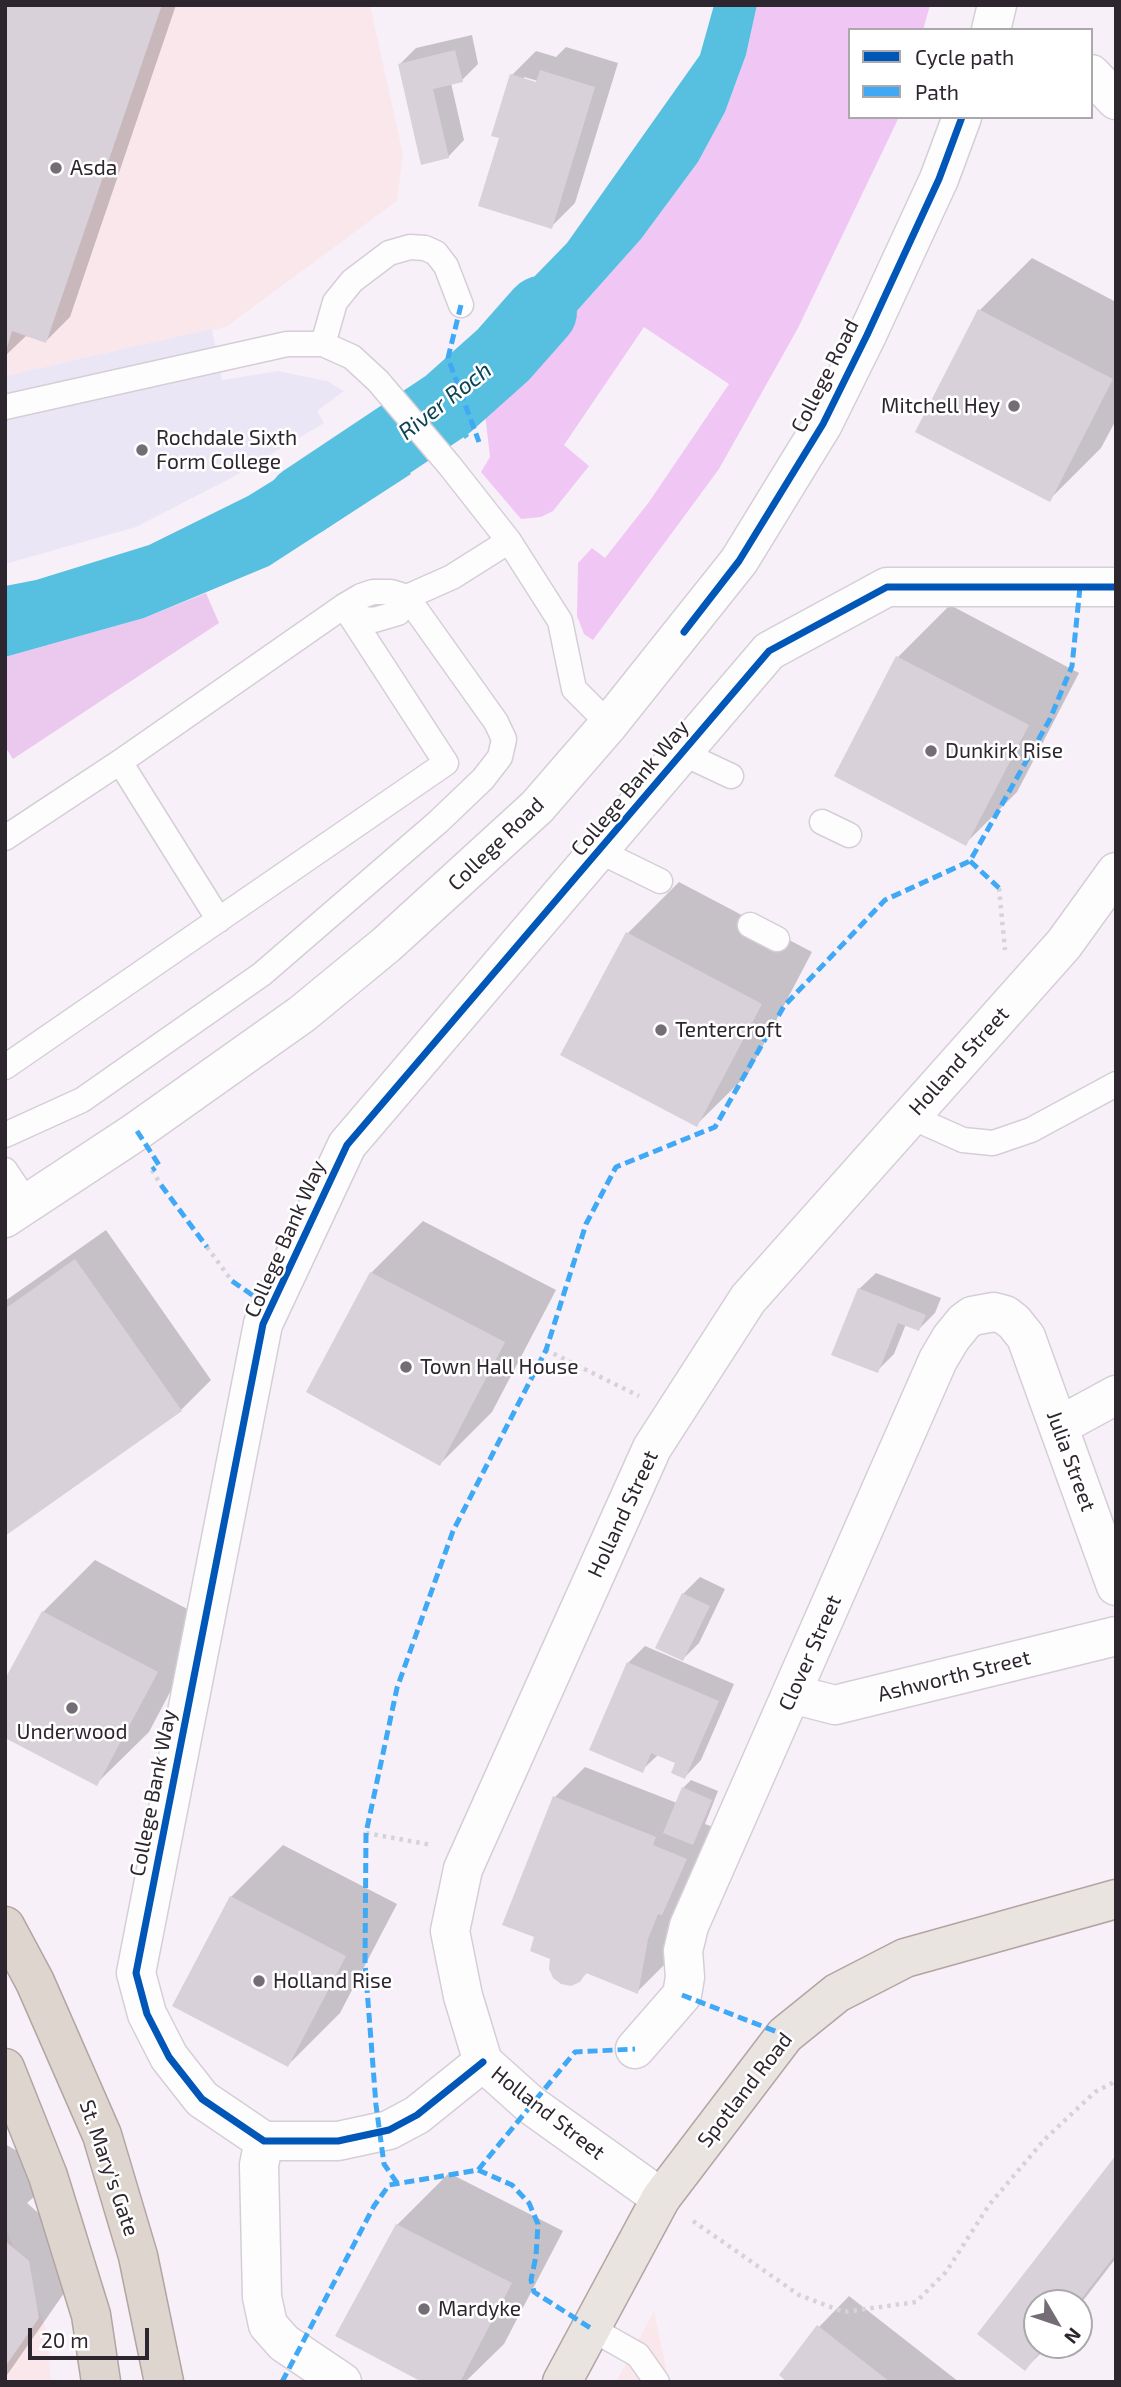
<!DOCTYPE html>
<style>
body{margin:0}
#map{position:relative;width:1121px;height:2387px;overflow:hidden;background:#f8f0f9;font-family:"Exo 2",sans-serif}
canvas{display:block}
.frame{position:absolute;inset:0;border:7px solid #2e262e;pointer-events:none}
.legend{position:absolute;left:848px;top:28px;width:245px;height:91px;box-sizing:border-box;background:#fff;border:2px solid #aba8ab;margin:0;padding:9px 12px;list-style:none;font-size:21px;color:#2e262e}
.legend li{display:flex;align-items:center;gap:14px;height:35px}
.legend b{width:35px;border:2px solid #aba8ab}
.north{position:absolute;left:1023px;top:2289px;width:70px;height:70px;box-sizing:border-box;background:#fff;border:2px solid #aba8ab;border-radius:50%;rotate:129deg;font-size:19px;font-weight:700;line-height:28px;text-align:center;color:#2e262e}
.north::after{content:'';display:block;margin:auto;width:24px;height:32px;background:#756d75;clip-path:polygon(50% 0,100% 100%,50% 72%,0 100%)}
.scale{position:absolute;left:28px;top:2328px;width:121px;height:32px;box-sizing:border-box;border:4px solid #2e262e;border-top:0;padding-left:9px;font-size:21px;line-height:24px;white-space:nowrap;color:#2e262e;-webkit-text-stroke:5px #fff;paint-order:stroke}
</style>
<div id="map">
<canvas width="1121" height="2387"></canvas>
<div class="frame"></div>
<ul class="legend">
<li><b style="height:9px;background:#0057b8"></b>Cycle path</li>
<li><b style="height:9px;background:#3fa9f5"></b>Path</li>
</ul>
<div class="north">N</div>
<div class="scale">20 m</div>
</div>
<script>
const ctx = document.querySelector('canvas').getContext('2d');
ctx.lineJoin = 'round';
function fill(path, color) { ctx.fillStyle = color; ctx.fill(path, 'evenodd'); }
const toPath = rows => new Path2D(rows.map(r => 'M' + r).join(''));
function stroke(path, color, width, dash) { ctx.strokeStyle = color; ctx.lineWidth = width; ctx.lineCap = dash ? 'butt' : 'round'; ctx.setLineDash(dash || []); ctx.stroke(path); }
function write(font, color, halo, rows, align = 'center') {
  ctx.font = font + ' "Exo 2",sans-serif'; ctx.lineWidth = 5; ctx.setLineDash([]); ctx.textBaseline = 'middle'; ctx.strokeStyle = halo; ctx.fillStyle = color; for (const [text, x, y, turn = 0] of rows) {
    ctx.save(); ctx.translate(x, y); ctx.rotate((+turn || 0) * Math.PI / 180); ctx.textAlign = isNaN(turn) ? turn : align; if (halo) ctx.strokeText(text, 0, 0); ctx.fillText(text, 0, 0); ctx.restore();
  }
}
fill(toPath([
 [5,5,370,5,403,154,397,201,226,327,5,376],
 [5,2226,47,2331,51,2382,5,2382],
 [654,2311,669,2382,616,2382]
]), '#fae7ec');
fill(toPath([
 [212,329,222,380,278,371,327,381,344,391,317,411,324,423,233,477,136,527,5,564,5,376]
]), '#ebe6f6');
fill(toPath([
 [206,593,219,623,13,759,5,747,5,657,144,618]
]), '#ebc9ee');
fill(toPath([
 [757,5,930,5,923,30,850,30,850,117,899,117,798,328,719,469,593,640,584,634,577,616,578,563,592,548,605,558,649,502,729,384,644,327,564,445,589,466,553,511,541,517,521,519,481,472,490,457,485,414,641,239,698,162,725,112,746,55]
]), '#f0c6f4');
fill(toPath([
 [714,5,757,5,746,55,725,112,698,162,641,239,485,414,458,355,567,243,700,55],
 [440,373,469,436,465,439,421,388],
 [366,423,411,474,269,566,144,618,5,657,5,586,36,580,149,545,248,496]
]), '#57c0e0');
fill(toPath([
 [5,5,176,5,70,317,46,341,26,336,5,356],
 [472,35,478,64,462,80,451,83,464,140,448,157,400,64,416,48],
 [566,47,618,63,575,203,551,227,501,137,512,75,536,51,556,57],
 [524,77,545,83,544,86,524,80],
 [1032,258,1116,302,1116,420,1101,448,1049,500,917,432,980,310],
 [950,605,1079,673,1017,792,966,843,898,657],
 [679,882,812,952,748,1074,696,1125,627,934],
 [423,1221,556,1290,492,1412,440,1464,371,1273],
 [106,1230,211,1380,181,1410,5,1534,5,1301],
 [876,1273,941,1298,935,1313,919,1329,906,1324,894,1354,877,1371,859,1289],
 [95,1560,208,1620,149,1732,97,1783,43,1612],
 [700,1577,725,1589,699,1643,683,1659,657,1647,683,1594],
 [645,1646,734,1684,701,1760,685,1777,677,1762,659,1754,642,1770,628,1663],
 [585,1767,677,1803,683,1788,691,1780,718,1791,705,1824,716,1828,668,1961,637,1992,588,1972,579,1980,551,1958,537,1936,555,1797],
 [283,1845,397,1904,340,2013,288,2065,231,1897],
 [5,2144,36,2162,35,2196,27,2203,59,2231,69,2286,5,2378],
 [1116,2158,1116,2258,1079,2306,1079,2303,1037,2303,1037,2345,1049,2345,1025,2369,980,2334],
 [449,2173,563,2231,504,2344,465,2382,426,2382,397,2225],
 [849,2296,959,2382,790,2382,819,2327]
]), '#0003');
stroke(toPath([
 [303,501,447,405,503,355,541,312]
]), '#57c0e0', 72);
fill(toPath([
 [5,5,162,5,46,343,12,331,6,351],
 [455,50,463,82,433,89,449,158,421,165,398,64],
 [540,70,595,87,552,229,478,206,499,138,491,136,510,74,536,82],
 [978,309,1113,379,1050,502,915,432],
 [896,656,1029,725,966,846,834,776],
 [626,932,762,1004,697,1127,560,1055],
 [75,1259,182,1411,5,1536,5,1309],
 [370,1272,505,1342,440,1466,306,1392],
 [858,1288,926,1315,919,1331,898,1323,878,1373,831,1355],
 [682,1593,710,1606,683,1661,655,1648],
 [42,1611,158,1672,97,1786,5,1738,5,1679],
 [627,1662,719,1701,685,1779,671,1773,675,1763,651,1753,643,1773,589,1750],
 [682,1787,712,1800,693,1845,663,1833],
 [553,1796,656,1837,653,1845,687,1859,662,1915,658,1914,648,1939,638,1994,586,1973,580,1982,571,1986,561,1984,553,1978,549,1969,550,1959,530,1951,534,1937,502,1925],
 [230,1896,346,1956,288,2067,172,2006],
 [1116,2155,1116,2254,1078,2303,1037,2303,1037,2345,1045,2345,1025,2371,977,2334],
 [396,2224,512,2283,460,2382,422,2382,335,2336],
 [5,2241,29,2261,39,2318,5,2367],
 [817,2325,890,2382,787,2382,779,2375]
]), '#d8d1d9');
const lane = toPath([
 [323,344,335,302,352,281,389,253,410,247,425,248,436,253,446,266,461,305],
 [5,407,287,344,323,344,352,357,378,381,450,466,509,541,560,621,574,689,609,724],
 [345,607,364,619,374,620,398,613,407,597,452,577,509,541],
 [682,753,731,776],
 [120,762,219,920],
 [822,822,849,835],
 [5,838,120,762,344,606,361,596,373,592,391,592,407,597,496,722,504,739,500,757,483,779,438,822,262,974,82,1100,5,1135],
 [599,851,660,881],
 [750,925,777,939],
 [5,1067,446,763,344,606],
 [909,1116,963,1140,993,1143,1031,1130,1116,1084],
 [5,1170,27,1203],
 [592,2329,638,2355,657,2382]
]);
const street = toPath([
 [991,30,997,5],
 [1091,74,1116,100],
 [5,1218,137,1131,302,1014,387,944,537,807,609,724,739,561,823,424,867,335,939,179,962,117],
 [1059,1426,1116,1395],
 [792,1694,835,1705,1116,1636],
 [635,2049,682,1995,685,1977,683,1951,689,1926,938,1360,951,1338,964,1322,972,1316,994,1312,1005,1315,1014,1322,1026,1337,1116,1586],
 [483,2062,417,2115,389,2130,338,2141,264,2141,202,2099,169,2057,147,2014,136,1973,263,1324,347,1145,769,651,887,587,1116,587],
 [264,2141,259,2165,262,2297,268,2325,284,2343,342,2382],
 [661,2198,531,2105,483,2062,463,1996,450,1931,463,1869,652,1448,748,1299,1064,944,1116,872]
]);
const primary = toPath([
 [562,2382,661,2198,785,2035,837,1993,905,1958,1116,1899]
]);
const highway = toPath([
 [5,1926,35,1982,102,2135,138,2256,164,2382],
 [5,2068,48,2176,91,2315,101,2382]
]);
stroke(lane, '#d5ced7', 27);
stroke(street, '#d5ced7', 41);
stroke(primary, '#b2a5a2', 41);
stroke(highway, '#b2a5a2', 41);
stroke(toPath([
 [999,888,1005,950],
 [152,1170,161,1185],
 [207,1247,232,1281],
 [546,1350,639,1396],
 [366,1833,432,1845],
 [693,2221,799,2295,844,2312,916,2302,946,2272,989,2205,1045,2139,1095,2092,1116,2081]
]), '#d5d3d6', 4.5, [3.5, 5]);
stroke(lane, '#fefdfe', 24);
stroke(street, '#fefdfe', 38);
stroke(primary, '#eae4e1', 38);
stroke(highway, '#ded5ce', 38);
stroke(toPath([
 [461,305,448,358,479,442],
 [970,861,999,888],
 [137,1131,159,1165,152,1170],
 [161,1185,207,1247],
 [232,1281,271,1308],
 [682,1995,785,2035],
 [478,2170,512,2185,529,2203,538,2224,536,2256,531,2280,534,2292,592,2329],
 [397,2183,384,2164,376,2105,365,1963,366,1833,397,1688,453,1531,546,1350,586,1224,616,1167,715,1127,784,1006,885,900,970,861,1050,719,1072,666,1080,587],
 [282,2382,374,2206,389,2185,478,2170,575,2052,635,2049]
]), '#3fa9f5', 5, [10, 5]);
stroke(toPath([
 [684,632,739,561,823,424,867,335,939,179,962,117],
 [483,2062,417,2115,389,2130,338,2141,264,2141,202,2099,169,2057,147,2014,136,1973,263,1324,347,1145,769,651,887,587,1116,587]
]), '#0057b8', 7);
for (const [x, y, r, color] of [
 [56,168,7,"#756d75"],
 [1014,406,7,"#756d75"],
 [142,450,7,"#756d75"],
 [931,751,7,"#756d75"],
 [661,1030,7,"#756d75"],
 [406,1367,7,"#756d75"],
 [72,1708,7,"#756d75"],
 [259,1981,7,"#756d75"],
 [424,2309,7,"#756d75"]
]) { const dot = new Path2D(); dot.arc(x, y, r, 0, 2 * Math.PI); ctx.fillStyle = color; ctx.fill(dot); stroke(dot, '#fff', 2.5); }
write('21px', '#2e262e', '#fff', [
 ["Asda",70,168],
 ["Mitchell Hey",1000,406,"right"],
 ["Rochdale Sixth",156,438],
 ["Form College",156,462],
 ["Dunkirk Rise",945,751],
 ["Tentercroft",675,1030],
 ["Town Hall House",420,1367],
 ["Underwood",72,1732,"center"],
 ["Holland Rise",273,1981],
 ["Mardyke",438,2309]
], 'left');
write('21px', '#2e262e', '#fff', [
 ["College Road",825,376,-63],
 ["College Bank Way",630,788,-50],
 ["College Road",496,844,-44],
 ["Holland Street",959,1061,-48],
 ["College Bank Way",285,1239,-66],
 ["Julia Street",1071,1461,70],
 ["Holland Street",623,1514,-65],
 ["Clover Street",810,1653,-66],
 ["Ashworth Street",954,1676,-14],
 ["College Bank Way",153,1793,-79],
 ["Spotland Road",745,2090,-52],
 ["Holland Street",548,2113,38],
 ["St. Mary's Gate",109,2168,71]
]);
write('italic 23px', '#0b4456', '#fff', [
 ["River Roch",445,401,-38]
]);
</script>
